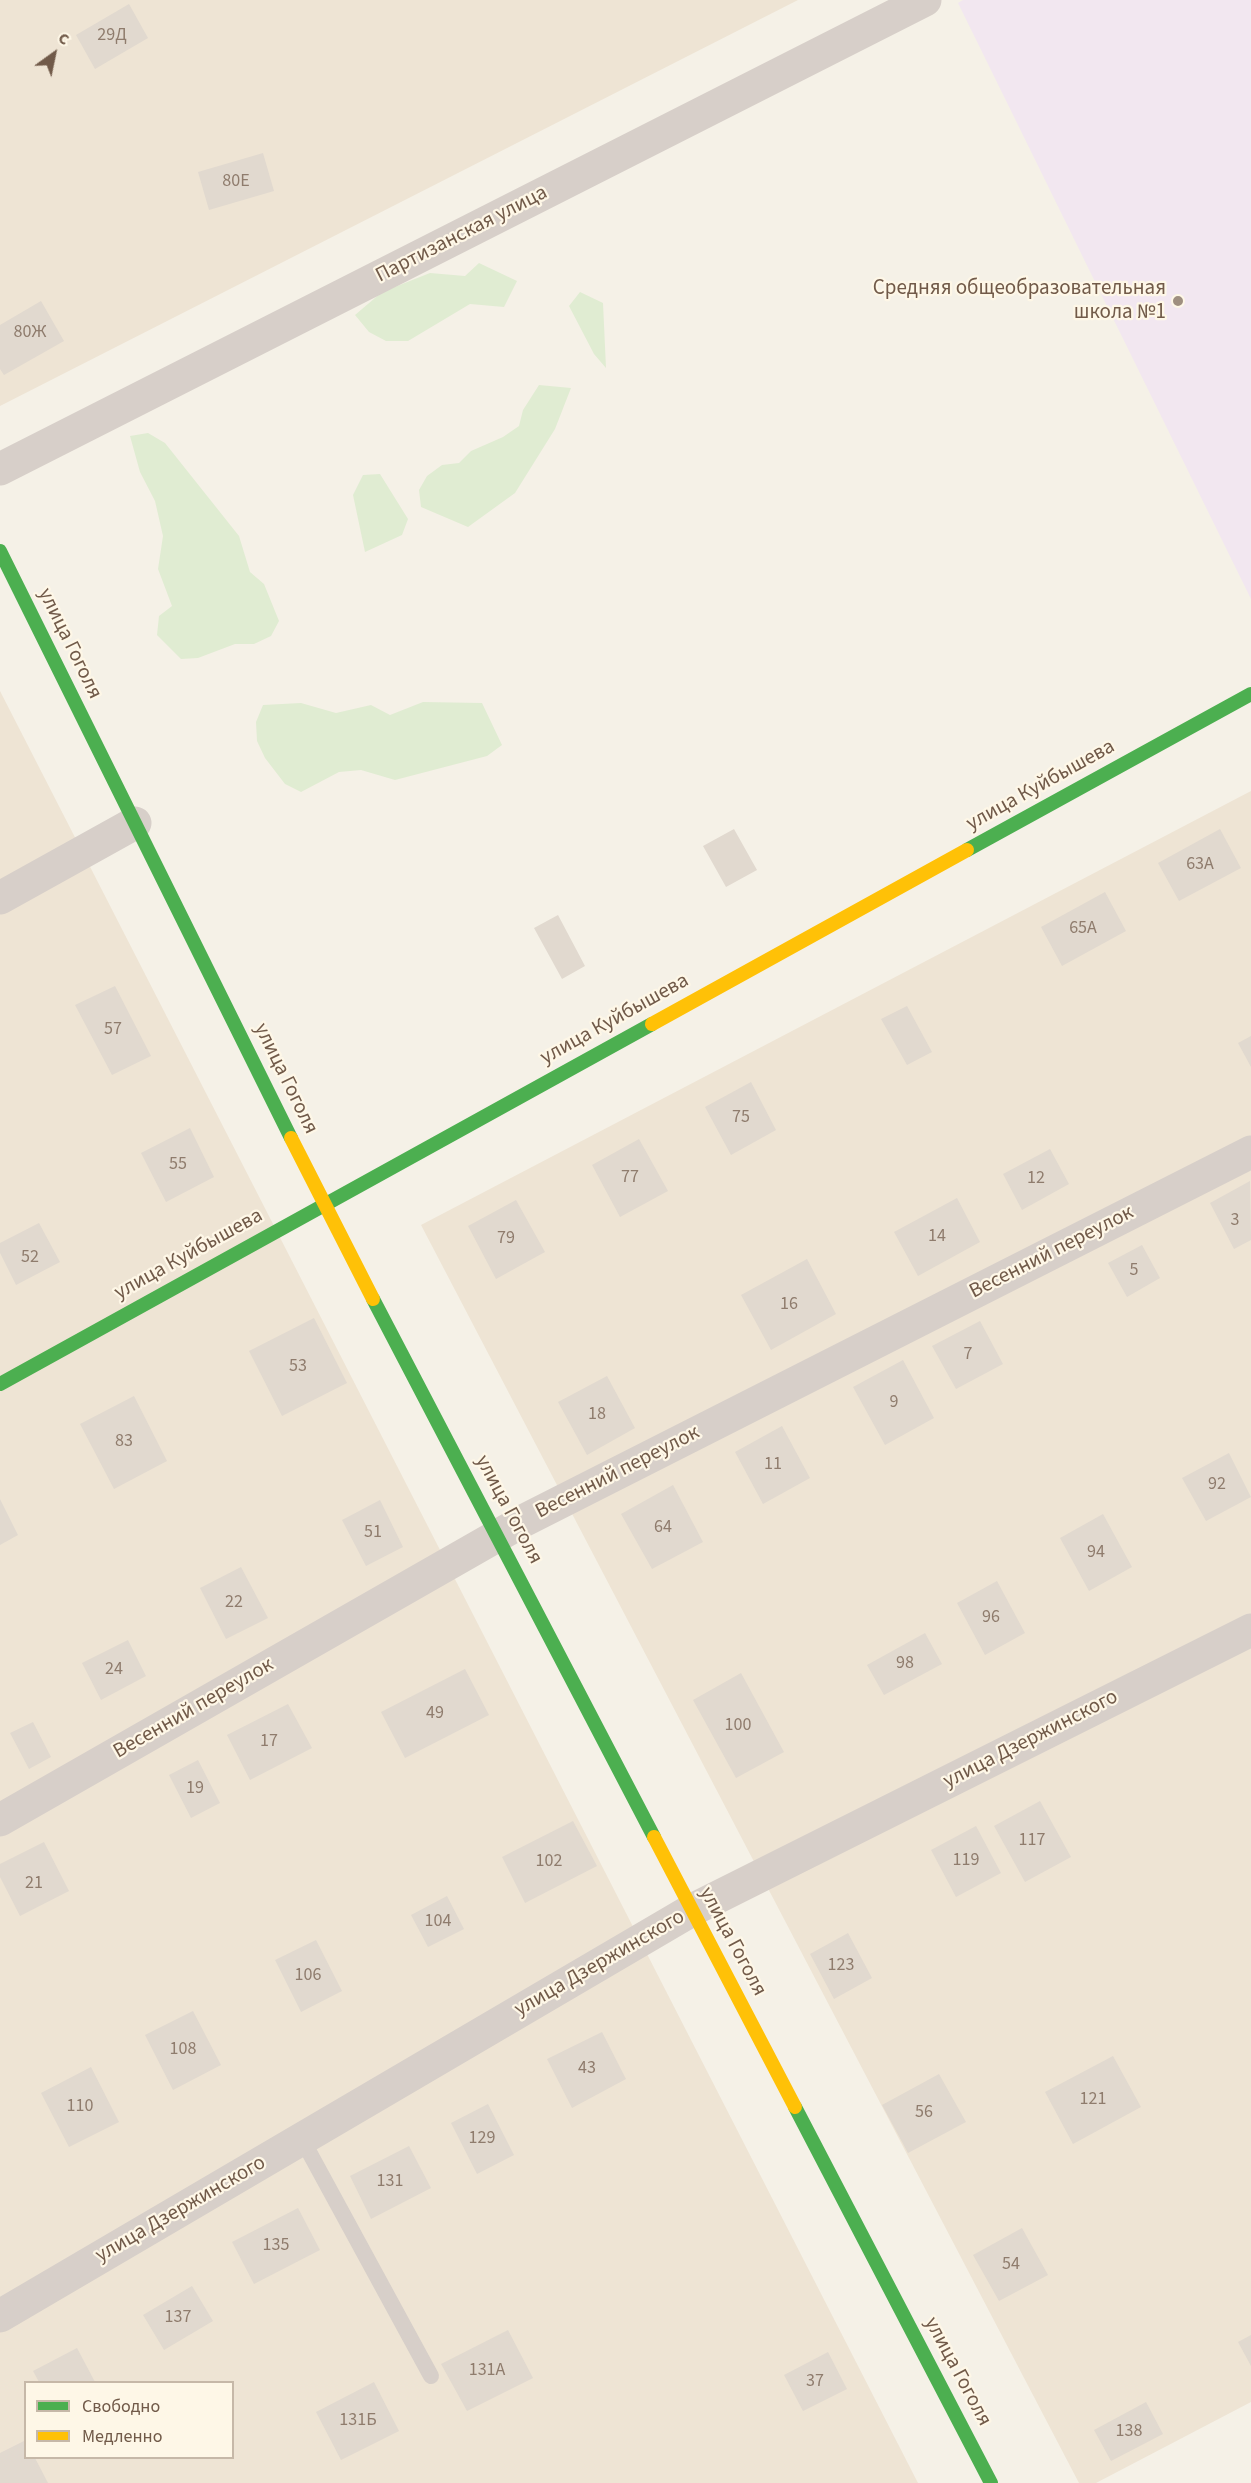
<!DOCTYPE html>
<meta charset="utf-8">
<style>
body{margin:0}
#map{position:relative;width:1251px;height:2483px;overflow:hidden;background:#f5f1e7;font-family:"Source Sans 3",sans-serif}
canvas{display:block}
.legend{position:absolute;left:24px;top:2381px;width:210px;height:78px;box-sizing:border-box;background:#fef7e7;border:2px solid #c6b8a8;margin:0;padding:8px 10px;list-style:none;font-size:18px;color:#715a49}
.legend li{display:flex;align-items:center;gap:12px;height:30px}
.legend b{width:30px;border:2px solid #c6b8a8}
.north{position:absolute;left:24px;top:24px;width:60px;height:60px;-webkit-text-stroke:4px #fef7e7;paint-order:stroke;rotate:33deg;font-size:16px;font-weight:700;line-height:24px;text-align:center;color:#715a49}
.north::after{content:'';display:block;margin:auto;width:21px;height:27px;background:#715a49;clip-path:polygon(50% 0,100% 100%,50% 72%,0 100%)}
</style>
<div id="map">
<canvas width="1251" height="2483"></canvas>
<ul class="legend">
<li><b style="height:8px;background:#4caf50"></b>Свободно</li>
<li><b style="height:8px;background:#ffc107"></b>Медленно</li>
</ul>
<div class="north">С</div>
</div>
<script>
const ctx = document.querySelector('canvas').getContext('2d');
ctx.lineJoin = 'round';
function fill(path, color) { ctx.fillStyle = color; ctx.fill(path, 'evenodd'); }
const toPath = rows => new Path2D(rows.map(r => 'M' + r).join(''));
function stroke(path, color, width, dash) { ctx.strokeStyle = color; ctx.lineWidth = width; ctx.lineCap = dash ? 'butt' : 'round'; ctx.setLineDash(dash || []); ctx.stroke(path); }
function write(font, color, halo, rows, align = 'center') {
  ctx.font = font + ' "Source Sans 3",sans-serif'; ctx.lineWidth = 4.5; ctx.setLineDash([]); ctx.textBaseline = 'middle'; ctx.strokeStyle = halo; ctx.fillStyle = color; for (const [text, x, y, turn = 0] of rows) {
    ctx.save(); ctx.translate(x, y); ctx.rotate((+turn || 0) * Math.PI / 180); ctx.textAlign = isNaN(turn) ? turn : align; if (halo) ctx.strokeText(text, 0, 0); ctx.fillText(text, 0, 0); ctx.restore();
  }
}
fill(toPath([
 [0,0,798,0,0,406],
 [0,691,918,2483,0,2483],
 [26,2382,232,2382,232,2458,26,2458],
 [1251,791,1251,2402,1096,2483,1079,2483,421,1225]
]), '#eee4d4');
fill(toPath([
 [963,0,1251,0,1251,599,958,3]
]), '#f2e7f0');
fill(toPath([
 [479,263,517,281,504,307,470,304,408,341,386,341,369,332,355,315,382,292,430,273,465,276],
 [580,292,603,303,606,368,594,354,569,306],
 [539,385,571,388,555,429,515,493,468,527,421,507,419,490,427,476,442,465,459,463,471,451,503,437,519,426,523,410],
 [148,433,165,443,239,536,250,572,264,584,279,621,271,636,254,644,235,644,198,658,181,659,157,635,159,616,172,606,158,569,163,536,155,501,140,472,130,436],
 [380,474,408,519,402,535,365,552,353,495,363,475],
 [423,702,482,703,502,745,487,756,395,780,361,770,339,772,301,792,285,784,265,758,257,741,256,722,263,705,301,703,336,713,371,705,390,715]
]), '#e0ecd2');
fill(toPath([
 [129,4,148,38,95,69,76,35],
 [263,153,274,191,209,210,198,172],
 [41,301,64,341,4,375,0,369,0,325],
 [734,829,757,870,726,887,703,846],
 [1220,829,1241,868,1179,901,1158,863],
 [1105,892,1126,931,1062,966,1041,927],
 [558,915,585,966,562,979,534,928],
 [115,986,151,1056,112,1075,75,1005],
 [907,1006,932,1052,907,1065,881,1019],
 [1251,1036,1251,1067,1238,1043],
 [751,1082,776,1130,731,1155,705,1107],
 [190,1128,214,1177,166,1202,141,1153],
 [639,1139,668,1191,620,1217,592,1165],
 [1050,1149,1069,1184,1022,1210,1003,1174],
 [1250,1181,1251,1240,1234,1249,1210,1203],
 [957,1198,980,1242,918,1276,894,1232],
 [516,1200,545,1252,496,1279,468,1226],
 [39,1223,60,1262,16,1285,0,1253,0,1243],
 [1142,1245,1160,1278,1127,1297,1108,1263],
 [807,1259,836,1314,771,1350,741,1295],
 [314,1318,347,1383,282,1416,249,1351],
 [980,1321,1003,1364,956,1389,932,1346],
 [903,1360,934,1418,885,1445,853,1387],
 [607,1376,635,1428,587,1455,558,1402],
 [134,1396,167,1461,114,1489,80,1424],
 [782,1426,810,1478,763,1504,735,1452],
 [1229,1453,1251,1497,1206,1521,1182,1478],
 [673,1485,703,1542,652,1569,621,1514],
 [0,1499,18,1535,0,1545],
 [380,1500,403,1547,366,1566,342,1520],
 [1103,1514,1132,1567,1089,1591,1060,1538],
 [241,1567,268,1618,226,1639,200,1588],
 [997,1581,1025,1633,985,1655,957,1603],
 [925,1633,942,1664,884,1695,867,1665],
 [128,1640,146,1676,101,1700,82,1663],
 [465,1669,489,1715,405,1758,381,1712],
 [741,1673,784,1752,736,1778,693,1700],
 [288,1704,312,1748,250,1780,227,1735],
 [33,1722,51,1757,29,1769,10,1733],
 [198,1760,220,1803,191,1818,169,1775],
 [1040,1801,1071,1857,1025,1882,994,1826],
 [573,1821,597,1866,525,1903,502,1857],
 [976,1826,1001,1873,956,1897,931,1850],
 [44,1842,69,1891,20,1916,0,1877,0,1864],
 [447,1896,464,1929,428,1947,411,1915],
 [848,1933,872,1978,834,1999,810,1954],
 [316,1940,342,1991,301,2012,275,1960],
 [193,2011,221,2065,173,2090,145,2035],
 [602,2032,626,2079,572,2108,547,2059],
 [1113,2056,1141,2107,1073,2144,1045,2092],
 [91,2067,119,2122,69,2147,41,2093],
 [939,2074,966,2122,908,2153,882,2105],
 [488,2104,514,2155,477,2174,451,2123],
 [409,2146,431,2188,371,2219,350,2176],
 [298,2208,320,2250,254,2284,232,2242],
 [1022,2228,1048,2275,999,2301,973,2255],
 [192,2286,213,2321,164,2350,143,2315],
 [508,2330,533,2378,467,2411,441,2364],
 [1251,2335,1251,2366,1238,2342],
 [77,2348,95,2382,39,2382,33,2371],
 [828,2352,847,2389,803,2411,784,2375],
 [374,2382,399,2431,341,2460,316,2412],
 [1146,2402,1163,2434,1111,2461,1094,2430],
 [26,2440,26,2458,35,2458,48,2483,0,2483,0,2453]
]), '#e1d9cf');
stroke(toPath([
 [302,2139,431,2376]
]), '#d7cfc9', 16);
stroke(toPath([
 [0,469,925,0],
 [0,898,135,823],
 [0,1820,525,1520,1251,1152],
 [0,2316,692,1910,1251,1630]
]), '#d7cfc9', 33);
stroke(toPath([
 [0,551,291,1138],
 [967,850,1251,694],
 [373,1299,654,1837],
 [0,1384,652,1024],
 [795,2107,991,2483]
]), '#4caf50', 14);
stroke(toPath([
 [652,1024,967,850],
 [291,1138,373,1299],
 [654,1837,795,2107]
]), '#ffc107', 14);
for (const [x, y, r, color] of [
 [1178,301,6,"#9f8f80"]
]) { const dot = new Path2D(); dot.arc(x, y, r, 0, 2 * Math.PI); ctx.fillStyle = color; ctx.fill(dot); stroke(dot, '#fef7e7', 2); }
write('18px', '#8f7c6d', null, [
 ["29Д",112,36],
 ["80Е",236,182],
 ["80Ж",30,333],
 ["63А",1200,865],
 ["65А",1083,929],
 ["57",113,1030],
 ["75",741,1118],
 ["55",178,1165],
 ["77",630,1178],
 ["12",1036,1179],
 ["3",1235,1221],
 ["14",937,1237],
 ["79",506,1239],
 ["52",30,1258],
 ["5",1134,1271],
 ["16",789,1305],
 ["7",968,1355],
 ["53",298,1367],
 ["9",894,1403],
 ["18",597,1415],
 ["83",124,1442],
 ["11",773,1465],
 ["92",1217,1485],
 ["64",663,1528],
 ["51",373,1533],
 ["94",1096,1553],
 ["22",234,1603],
 ["96",991,1618],
 ["98",905,1664],
 ["24",114,1670],
 ["49",435,1714],
 ["100",738,1726],
 ["17",269,1742],
 ["19",195,1789],
 ["117",1032,1841],
 ["119",966,1861],
 ["102",549,1862],
 ["21",34,1884],
 ["104",438,1922],
 ["123",841,1966],
 ["106",308,1976],
 ["108",183,2050],
 ["43",587,2069],
 ["121",1093,2100],
 ["110",80,2107],
 ["56",924,2113],
 ["129",482,2139],
 ["131",390,2182],
 ["135",276,2246],
 ["54",1011,2265],
 ["137",178,2318],
 ["131А",487,2371],
 ["37",815,2382],
 ["131Б",358,2421],
 ["138",1129,2432]
]);
write('21px', '#715a49', '#fef7e7', [
 ["Партизанская улица",462,235,-27],
 ["улица Гоголя",69,644,64],
 ["улица Куйбышева",1041,786,-29],
 ["улица Куйбышева",615,1020,-29],
 ["улица Гоголя",285,1079,64],
 ["Весенний переулок",1052,1253,-27],
 ["улица Куйбышева",189,1255,-29],
 ["Весенний переулок",618,1473,-27],
 ["улица Гоголя",508,1510,62],
 ["Весенний переулок",194,1709,-30],
 ["улица Дзержинского",1031,1740,-27],
 ["улица Гоголя",732,1942,62],
 ["улица Дзержинского",600,1964,-30],
 ["улица Дзержинского",181,2210,-30],
 ["улица Гоголя",957,2372,62]
]);
write('21px', '#715a49', '#fef7e7', [
 ["Средняя общеобразовательная",1166,289],
 ["школа №1",1166,313]
], 'right');
</script>
